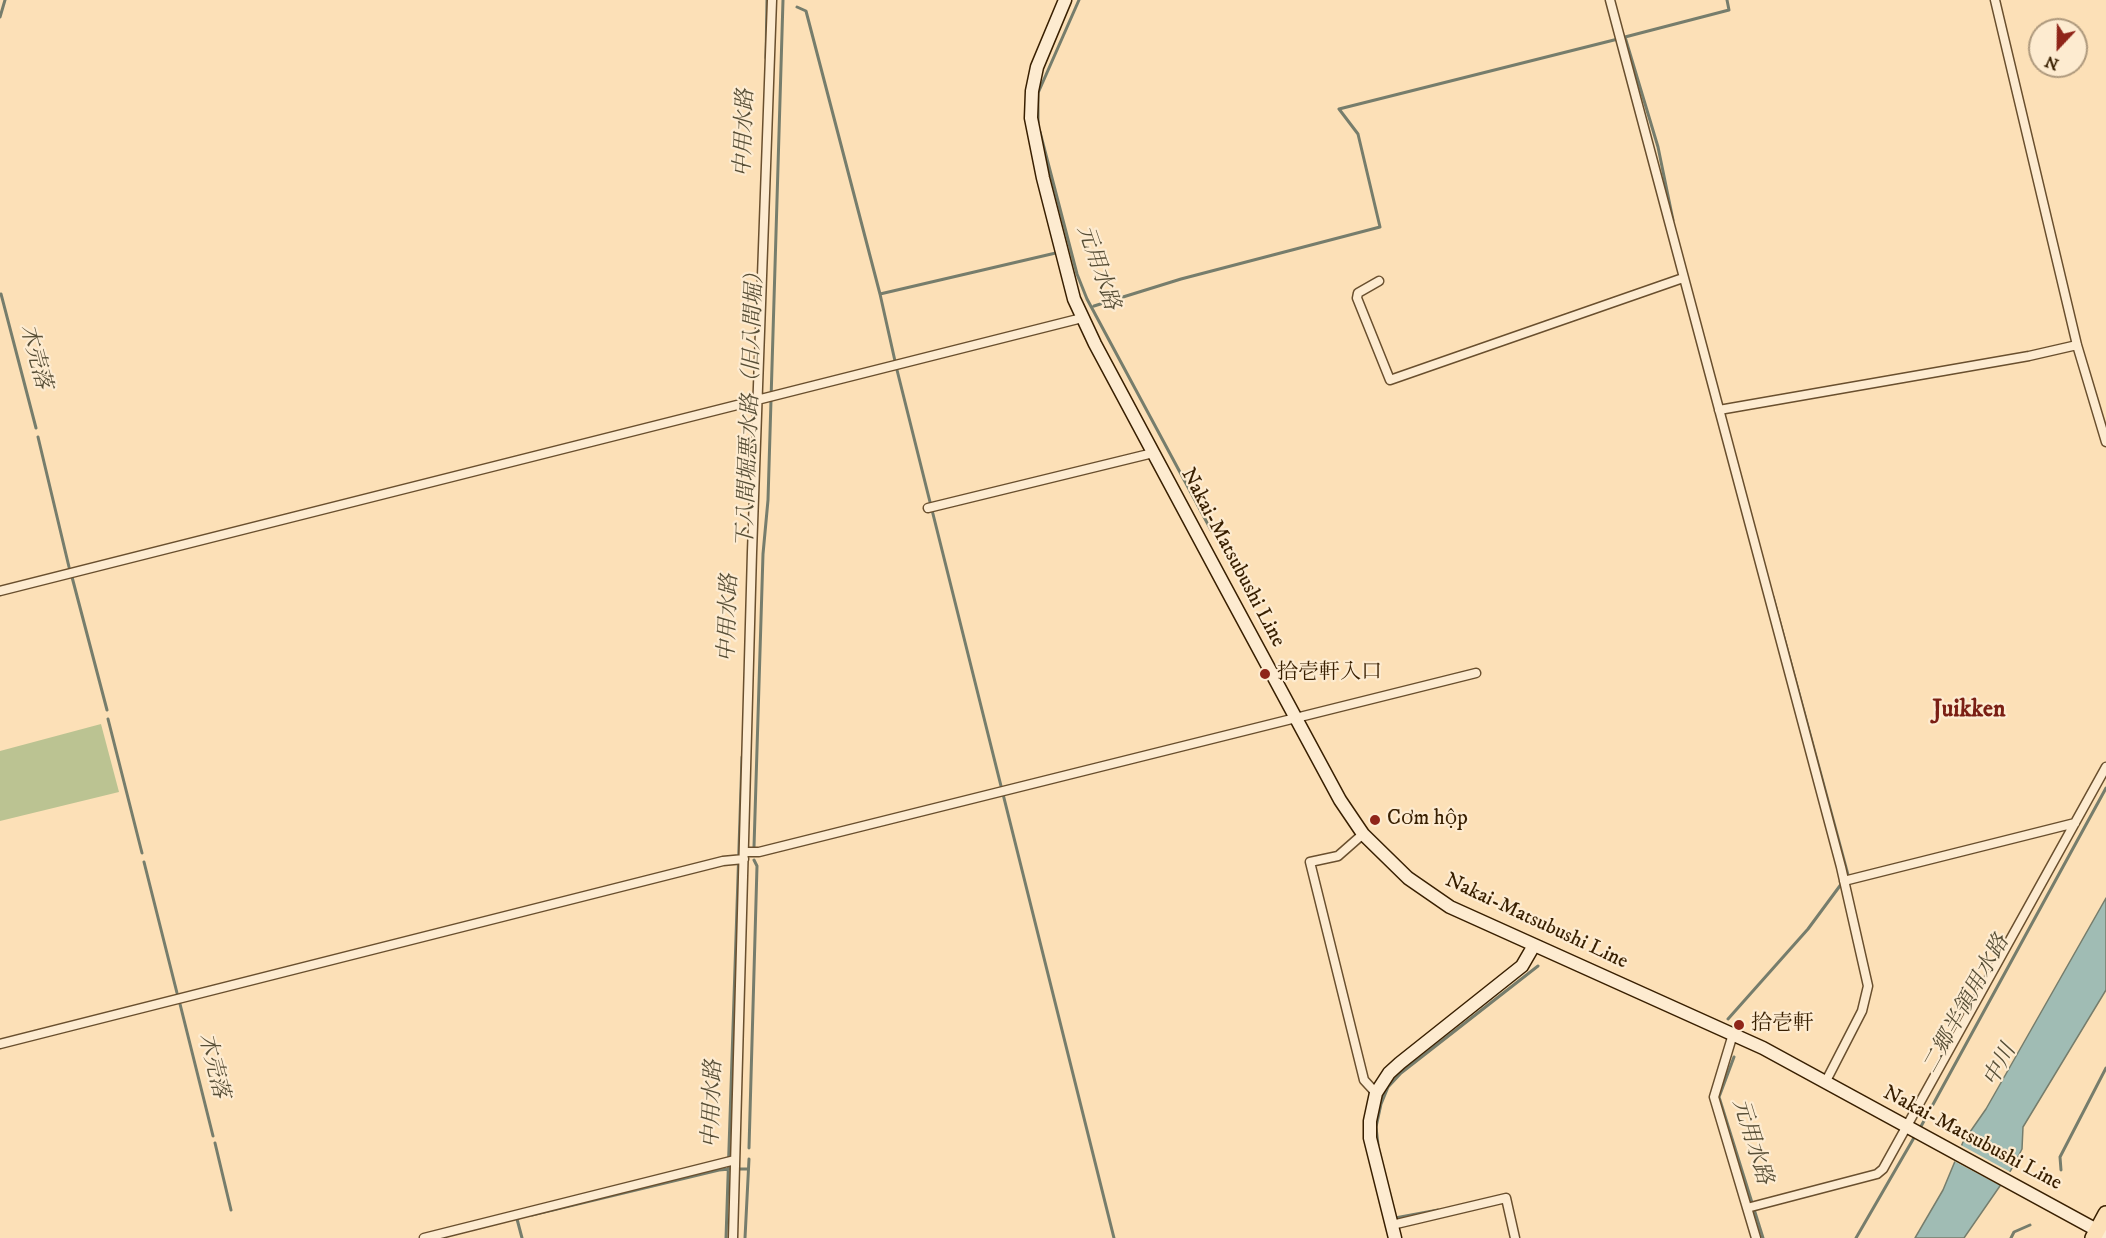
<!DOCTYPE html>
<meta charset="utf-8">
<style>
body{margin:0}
#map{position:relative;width:2106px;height:1238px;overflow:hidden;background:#fce0b7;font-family:"IM FELL DW Pica",serif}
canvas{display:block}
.north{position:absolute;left:2028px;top:18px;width:60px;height:60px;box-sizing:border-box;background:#fdebd0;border:2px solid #ae997d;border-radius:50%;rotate:202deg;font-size:16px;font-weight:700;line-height:24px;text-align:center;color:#381f00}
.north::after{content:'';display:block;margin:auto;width:21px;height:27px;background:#8f2418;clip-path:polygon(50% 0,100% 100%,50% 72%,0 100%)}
</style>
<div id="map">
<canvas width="2106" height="1238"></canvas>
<div class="north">N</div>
</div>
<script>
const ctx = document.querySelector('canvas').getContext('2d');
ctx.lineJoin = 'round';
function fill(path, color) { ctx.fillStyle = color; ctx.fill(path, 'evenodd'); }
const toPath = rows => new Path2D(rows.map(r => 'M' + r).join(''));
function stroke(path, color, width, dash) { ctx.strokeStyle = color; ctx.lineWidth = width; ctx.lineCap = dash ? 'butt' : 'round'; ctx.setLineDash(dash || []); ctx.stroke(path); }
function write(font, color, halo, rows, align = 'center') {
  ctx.font = font + ' "IM FELL DW Pica","Noto Serif JP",serif'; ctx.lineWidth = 4.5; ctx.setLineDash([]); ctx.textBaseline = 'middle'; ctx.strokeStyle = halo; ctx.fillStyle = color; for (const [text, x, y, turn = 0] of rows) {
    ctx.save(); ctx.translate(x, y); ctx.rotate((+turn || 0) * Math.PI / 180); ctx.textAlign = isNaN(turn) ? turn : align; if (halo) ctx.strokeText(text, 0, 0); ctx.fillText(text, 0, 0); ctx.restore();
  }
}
fill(toPath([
 [101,724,119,792,0,821,0,751]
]), '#bbc392');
const water = toPath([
 [2106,898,2106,990,2023,1127,2022,1149,2011,1170,1964,1238,1915,1238,1943,1190,1963,1142,1986,1109,2106,898]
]);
fill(water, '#a0bcb4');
stroke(water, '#767d6c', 1.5);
fill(toPath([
 [1959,1144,2012,1173,2003,1187,1952,1160]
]), '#fce0b7');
stroke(toPath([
 [797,7,806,11,880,294,897,370,1114,1238],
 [0,17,5,0],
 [1625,37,1658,147,1673,220],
 [1625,37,1729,10,1727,0],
 [766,58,767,0],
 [1038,123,1038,93,1079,0],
 [1040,132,1077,274,1087,299,1211,530],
 [1,294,36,428],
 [880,294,1060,252],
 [1094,306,1181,279,1380,227,1358,134,1339,109,1618,39],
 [38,437,69,567],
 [72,577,107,710],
 [1773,597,1848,875,1846,877],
 [108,719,142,853],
 [754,847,763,554,768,500,783,0],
 [144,862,177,993],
 [180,1004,213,1136],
 [1728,1019,1808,929,1842,883],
 [1734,1057,1719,1097,1763,1238],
 [1919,1130,2106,788],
 [215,1143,231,1210],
 [1378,1145,1376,1127,1381,1104,1388,1087,1401,1073,1538,966],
 [749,1148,757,866,754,860],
 [736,1169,748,1169],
 [2061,1170,2060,1157,2106,1068],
 [532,1215,719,1170,730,1169],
 [519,1218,517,1219,522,1238],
 [1395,1218,1438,1210],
 [726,1238,742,757],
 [745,1238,749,1159],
 [1856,1238,1915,1136],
 [2011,1238,2014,1232,2030,1225]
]), '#767d6c', 3);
const street = toPath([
 [1610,0,1841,867,1868,986,1862,1011,1826,1081],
 [1995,0,2077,345,2106,442],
 [1379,281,1358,293,1357,298,1390,380,1683,278],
 [1719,410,2029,356,2077,345],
 [928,508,1153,453],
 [0,591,1082,318],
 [1363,834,1338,856,1310,862,1364,1080,1376,1093],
 [744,852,759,852,1476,673],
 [1844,881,2075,823],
 [1733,1034,1714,1097,1756,1238],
 [0,1044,723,861,744,859],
 [1747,1208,1877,1174,1883,1169,2106,767],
 [1392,1225,1506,1198,1515,1238],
 [424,1238,735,1160],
 [733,1238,752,552,772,0]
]);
const secondary = toPath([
 [1065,0,1037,67,1032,91,1031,118,1043,178,1074,299,1095,344,1223,583,1340,800,1363,834,1408,878,1450,907,1763,1048,2106,1235],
 [1395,1238,1370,1138,1370,1121,1376,1093,1389,1073,1400,1063,1522,966,1533,947]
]);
const highway = toPath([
 [2093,1238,2106,1214]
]);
stroke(street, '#694f2e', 11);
stroke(secondary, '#381f00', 15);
stroke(highway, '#381f00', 18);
stroke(street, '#fdebd0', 8);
stroke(secondary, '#fdebd0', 12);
stroke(highway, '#fce0b7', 15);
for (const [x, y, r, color] of [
 [1265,674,6,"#8f2418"],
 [1375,820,6,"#8f2418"],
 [1739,1025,6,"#8f2418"]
]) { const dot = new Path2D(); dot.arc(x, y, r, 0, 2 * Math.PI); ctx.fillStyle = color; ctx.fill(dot); stroke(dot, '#fdebd0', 2); }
write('21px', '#381f00', '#fdebd0', [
 ["Nakai-Matsubushi Line",1232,558,62],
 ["Nakai-Matsubushi Line",1536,922,25],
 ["Nakai-Matsubushi Line",1972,1139,28]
]);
write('21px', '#381f00', '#fdebd0', [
 ["拾壱軒入口",1277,674],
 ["Cơm hộp",1387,820],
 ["拾壱軒",1751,1025]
], 'left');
write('italic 22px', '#574e36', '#fdebd0', [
 ["中用水路",746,133,-88],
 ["元用水路",1097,268,71],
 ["木売落",34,357,75],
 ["下八間堀悪水路（旧八間堀）",752,405,-88],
 ["中用水路",730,618,-88],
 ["二郷半領用水路",1967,1005,-61],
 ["木売落",212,1066,76],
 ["中川",2001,1066,-62],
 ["中用水路",714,1104,-88],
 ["元用水路",1751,1142,73]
]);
write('bold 24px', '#7a1f14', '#fdebd0', [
 ["Juikken",1969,711]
]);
</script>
